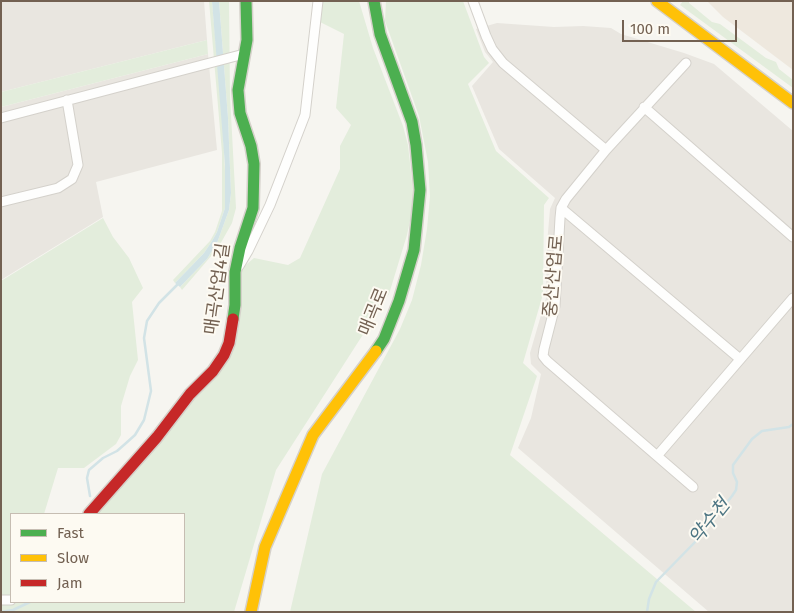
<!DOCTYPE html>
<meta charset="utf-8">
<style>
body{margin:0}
#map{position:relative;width:794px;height:613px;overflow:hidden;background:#f6f5f0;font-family:"Fira Sans",sans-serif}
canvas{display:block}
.frame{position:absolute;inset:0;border:2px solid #736152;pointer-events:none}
.legend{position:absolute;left:10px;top:513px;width:175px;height:90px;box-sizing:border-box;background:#fdfaf2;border:1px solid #c6bdb2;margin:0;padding:6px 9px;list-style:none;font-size:15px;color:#736152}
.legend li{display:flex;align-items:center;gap:10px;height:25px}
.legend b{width:25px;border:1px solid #c6bdb2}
.scale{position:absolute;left:622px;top:20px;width:115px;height:22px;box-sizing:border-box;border:2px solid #736152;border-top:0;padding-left:6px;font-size:15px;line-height:18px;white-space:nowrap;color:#736152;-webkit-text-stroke:4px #fdfaf2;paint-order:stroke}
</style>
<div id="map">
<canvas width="794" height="613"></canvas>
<div class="frame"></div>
<ul class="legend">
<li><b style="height:6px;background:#4caf50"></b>Fast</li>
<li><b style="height:6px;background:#ffc107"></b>Slow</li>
<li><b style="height:6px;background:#c62828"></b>Jam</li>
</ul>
<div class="scale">100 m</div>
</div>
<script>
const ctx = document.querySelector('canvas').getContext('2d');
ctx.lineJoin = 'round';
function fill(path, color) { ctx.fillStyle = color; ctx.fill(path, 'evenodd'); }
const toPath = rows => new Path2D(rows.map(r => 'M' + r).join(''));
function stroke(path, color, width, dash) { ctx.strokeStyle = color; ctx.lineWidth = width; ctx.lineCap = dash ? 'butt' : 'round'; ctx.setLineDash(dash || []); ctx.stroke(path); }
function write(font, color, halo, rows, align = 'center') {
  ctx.font = font + ' "Fira Sans","Noto Sans KR",sans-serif'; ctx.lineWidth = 4; ctx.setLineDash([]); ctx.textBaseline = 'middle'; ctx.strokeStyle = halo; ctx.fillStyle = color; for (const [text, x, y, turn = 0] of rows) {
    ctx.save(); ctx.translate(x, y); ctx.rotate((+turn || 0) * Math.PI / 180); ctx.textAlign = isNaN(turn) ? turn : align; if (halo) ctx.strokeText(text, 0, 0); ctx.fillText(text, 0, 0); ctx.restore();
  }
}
fill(toPath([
 [707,1,793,1,793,70,723,17]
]), '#eee8de');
fill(toPath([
 [1,1,204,1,207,40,1,92],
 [497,23,554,27,583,26,611,28,621,34,684,53,714,64,793,131,793,612,709,612,518,448,531,418,541,374,531,364,530,353,546,298,547,244,550,209,555,198,499,149,472,86,493,62,485,52,476,29],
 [208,54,217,150,96,182,103,217,1,280,1,107]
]), '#e9e6e0');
fill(toPath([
 [209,1,212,1,223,125,226,194,225,208,217,232,212,241,204,253,175,283,173,280,210,241,215,232,222,211,222,153],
 [219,1,229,1,230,96,236,208,232,223,218,248,182,290,180,287,207,259,217,243,229,210,231,193,228,118],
 [320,1,359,1,373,48,403,126,408,145,413,190,412,211,407,235,389,294,276,470,234,612,1,612,1,281,103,218,113,237,129,258,143,288,132,302,138,360,130,376,121,406,121,435,116,444,84,468,58,468,44,514,11,514,11,602,184,602,184,514,93,514,215,373,242,268,254,258,288,265,300,258,340,169,340,146,351,125,336,108,344,34,318,21],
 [386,1,463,1,484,57,489,63,468,84,496,151,549,198,544,205,543,294,523,363,537,376,510,455,696,612,290,612,322,474,400,329,412,300,421,265,427,229,430,196,428,162,419,116,385,21],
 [683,1,689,1,689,3,712,22,720,24,766,58,776,62,779,69,793,80,793,88,680,5],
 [207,40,208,54,1,107,1,92]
]), '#e3eddc');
fill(toPath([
 [212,1,219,1,228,118,231,193,229,210,217,243,207,259,180,287,175,283,204,253,212,241,217,232,225,208,225,165]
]), '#d2e3e6');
stroke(toPath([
 [90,496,87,478,89,470,103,458,117,451,125,444,135,435,144,420,151,391,144,338,147,321,159,303,179,283],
 [1,612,13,610,30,602],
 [647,612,649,599,656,582,698,539,732,496,736,490,737,482,733,473,733,465,752,439,762,431,789,427,793,424]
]), '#d2e3e6', 2.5);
const street = toPath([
 [473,1,486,36,492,49,503,63,606,150],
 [686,63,606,150,566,199,561,208,560,218,555,306,544,349,543,356,547,361,693,487],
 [644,107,793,237],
 [1,118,244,54],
 [1,202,58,188,72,179,78,165,67,100],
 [561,208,740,359],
 [239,266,248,251,270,205,305,115,318,1],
 [657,456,793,298],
 [1,600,11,600]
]);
const fast = toPath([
 [374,1,380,34,412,122,416,145,420,190,414,250,399,301,384,339,376,351],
 [233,319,235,305,235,272,240,248,253,208,254,164,251,146,240,113,238,90,247,40,246,1]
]);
const slow = toPath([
 [657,1,793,103],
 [251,612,265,547,313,435,376,351]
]);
const jam = toPath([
 [89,514,157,437,190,394,213,371,224,355,229,343,233,319]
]);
stroke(street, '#d4d1cb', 11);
stroke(fast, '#d5d1ca', 14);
stroke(slow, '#d5d1ca', 14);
stroke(jam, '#d5d1ca', 14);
stroke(street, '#fefefd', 9);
stroke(fast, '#4caf50', 11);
stroke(slow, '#ffc107', 11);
stroke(jam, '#c62828', 11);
write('18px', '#736152', '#fdfaf2', [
 ["중산산업로",554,276,-85],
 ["매곡산업4길",218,289,-82],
 ["매곡로",374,312,-68]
]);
write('italic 19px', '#4d7583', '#fdfaf2', [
 ["약수천",710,522,-51]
]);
</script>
